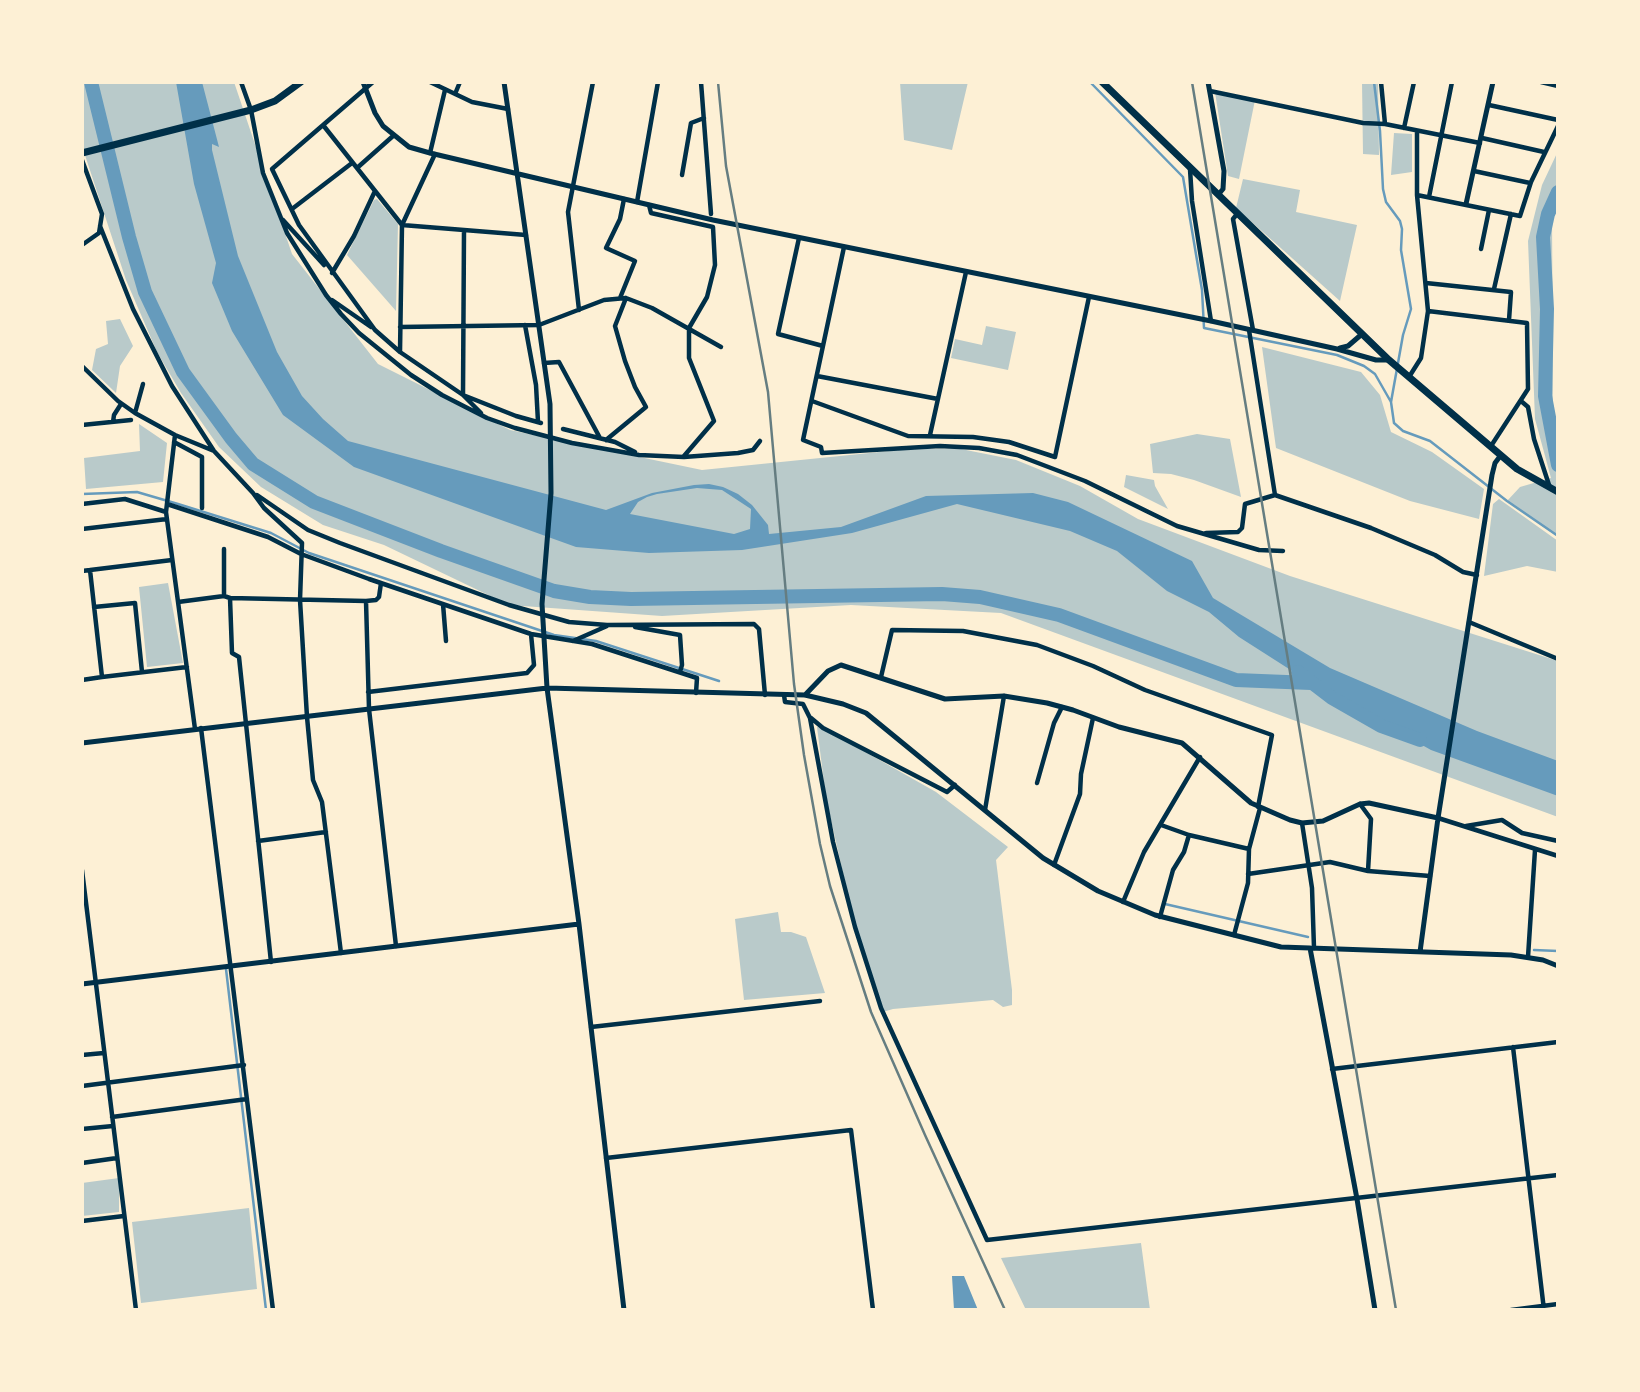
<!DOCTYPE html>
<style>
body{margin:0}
#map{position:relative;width:1640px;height:1392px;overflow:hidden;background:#fdf0d5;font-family:Karla,sans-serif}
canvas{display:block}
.frame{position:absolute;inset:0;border:84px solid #fdf0d5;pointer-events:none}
</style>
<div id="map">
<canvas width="1640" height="1392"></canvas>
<div class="frame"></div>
</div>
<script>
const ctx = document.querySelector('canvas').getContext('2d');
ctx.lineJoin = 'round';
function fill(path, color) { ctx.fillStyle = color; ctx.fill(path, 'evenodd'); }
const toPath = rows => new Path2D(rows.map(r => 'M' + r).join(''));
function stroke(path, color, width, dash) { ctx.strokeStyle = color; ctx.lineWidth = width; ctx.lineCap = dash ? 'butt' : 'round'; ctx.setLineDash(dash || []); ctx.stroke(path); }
fill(toPath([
 [82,82,234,82,292,254,378,364,510,430,702,470,899,450,956,448,1016,460,1080,486,1138,519,1290,576,1558,661,1558,817,1001,613,851,605,662,616,509,605,384,545,323,525,261,487,219,447,181,393,157,352,126,280,82,146],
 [900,82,968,82,952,150,904,140],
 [1362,82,1378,82,1379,155,1363,154],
 [1215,92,1255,100,1239,179,1228,176],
 [1394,133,1412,134,1412,172,1391,175],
 [1558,151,1558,203,1552,214,1553,404,1558,433,1558,537,1507,501,1520,487,1551,478,1535,419,1528,241,1542,185],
 [1243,179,1300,190,1296,212,1357,225,1340,301,1236,208],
 [377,199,398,224,396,311,347,255,374,200],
 [120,319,133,346,120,366,116,393,92,370,96,349,108,344,106,321],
 [986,326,1016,332,1008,370,951,358,955,339,982,345],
 [1262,347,1361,372,1380,395,1391,432,1432,452,1484,489,1479,519,1410,501,1276,448],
 [139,424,167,443,163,482,86,489,84,458,140,451],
 [1197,434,1230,439,1241,497,1194,480,1171,474,1153,473,1150,444],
 [1126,475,1154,480,1155,486,1168,509,1124,487],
 [1499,499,1558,541,1558,572,1527,566,1484,576,1493,504],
 [168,583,183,663,147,667,139,587],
 [817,727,823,728,936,792,1008,847,996,860,1012,990,1012,1005,1003,1007,993,1000,893,1009,883,1012,856,930,826,798],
 [778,912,781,932,791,932,806,937,825,993,744,1000,735,919],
 [119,1178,119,1212,82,1216,82,1183],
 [249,1208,257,1289,141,1303,132,1222],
 [1141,1243,1150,1310,1026,1310,1001,1258]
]), '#b9caca');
fill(toPath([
 [176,82,202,82,219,147,212,144,212,150,238,256,277,352,302,396,323,419,348,441,606,510,652,493,694,485,709,484,723,487,738,494,752,505,768,525,769,534,841,527,926,496,1033,493,1068,502,1192,561,1213,598,1330,668,1477,731,1558,761,1558,796,1431,750,1311,683,1239,637,1209,612,1167,591,1117,551,1070,531,957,504,852,533,742,550,649,553,576,547,354,467,283,415,232,331,212,283,216,263,194,184],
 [697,488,722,490,751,509,750,529,734,534,630,514,638,502,647,497,657,494],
 [952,1276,964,1276,978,1310,954,1310]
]), '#669bbc');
stroke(toPath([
 [1090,82,1183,177,1202,290,1204,328,1337,355,1364,366,1375,374,1391,402],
 [1374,82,1380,131,1383,189,1386,202,1400,221,1402,229,1401,250,1411,309,1403,335,1391,402,1394,423,1403,431,1430,441,1507,501,1558,536],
 [82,494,137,492,178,504,271,533,309,553,554,635,596,641,719,681],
 [1165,904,1308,937],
 [1534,950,1558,951],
 [226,969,266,1310]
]), '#669bbc', 2.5);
stroke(toPath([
 [91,82,129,237,145,292,183,372,231,438,253,464,314,502,441,551,554,591,590,597,631,599,942,594,980,597,1059,615,1236,680,1311,683],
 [1558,192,1548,214,1543,237,1547,309,1545,396,1558,465],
 [1298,672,1332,698,1381,726,1420,740]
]), '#669bbc', 14);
stroke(toPath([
 [241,82,251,110,263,173,287,233,326,295,341,314,359,333,411,375,442,395,487,418,515,428,572,443,639,455,684,457,738,453,753,450,760,441],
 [373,82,272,169,299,225,375,330,400,352,463,395,516,416,541,423],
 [430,82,472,102,508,109],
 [701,82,711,214],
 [1381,82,1385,124],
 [1541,82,1558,86],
 [1210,91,1363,123,1385,124,1480,143],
 [455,94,460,82],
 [1489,105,1558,120],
 [323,125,402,225,526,235],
 [1404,128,1414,82],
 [1482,138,1544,152],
 [430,153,445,90],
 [82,160,102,214,99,233,82,245],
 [357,168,393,136],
 [1190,169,1192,201,1211,321],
 [1474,171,1530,183],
 [682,175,691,123,704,118],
 [1417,195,1520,216,1531,182,1558,126],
 [1429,197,1452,82],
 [637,202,658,82],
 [649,205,651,213,713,227,715,265,707,297,689,328,689,358,714,421,684,456],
 [292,209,352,163],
 [1237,214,1233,219,1253,330],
 [283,220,324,265],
 [100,226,133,309,172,386,214,451,253,493,264,508,302,543,300,600,307,717,313,780,322,802,341,953],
 [464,230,463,395,481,413],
 [799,238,778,334,823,346],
 [844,247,803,440,821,447,822,453,940,446,979,448,1017,455,1085,481,1177,526,1259,550,1283,551],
 [1481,249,1489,210],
 [332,273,354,236,375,191],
 [1426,283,1511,292,1509,320],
 [1494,289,1511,214],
 [620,298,635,261,606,248,620,219,624,199],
 [332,300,371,327],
 [579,310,568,212,593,82],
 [1428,311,1527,323,1528,389,1491,446],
 [525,325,536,385,538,422],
 [400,327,539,325,604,300,626,298,652,308,721,347],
 [1249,330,1275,495,1371,528,1435,555,1463,572,1477,575],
 [400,352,402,225,435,154],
 [544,363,559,362,600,438],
 [82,366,118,401,135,413,175,435,214,451],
 [817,376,938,399],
 [1409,377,1421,358,1428,311,1417,195,1417,131],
 [812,401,908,436,973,437,1009,442,1055,457,1089,297],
 [1521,401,1528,407,1534,439,1550,488],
 [135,413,143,384],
 [113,422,114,415,121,404],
 [82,425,131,420],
 [563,429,615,442,635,452],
 [175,435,166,512,195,729],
 [930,435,966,272],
 [606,440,646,407,635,387,625,361,615,326,626,298],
 [174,442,202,457,202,508],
 [257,495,308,530,340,543,509,605,569,622,607,625,754,624,759,629,765,695],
 [82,504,125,499,166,512],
 [167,504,268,537,301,554,369,579,531,634,592,644,697,678,696,693],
 [82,529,167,519],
 [1206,533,1238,532,1242,528,1245,504,1275,495],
 [224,549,224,596],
 [90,570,102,677,187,667],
 [82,571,172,560],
 [381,583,379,597,376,600,366,601,369,709,396,946],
 [178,602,224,596,230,598],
 [443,604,446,641],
 [94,607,135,603,142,672],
 [1469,622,1558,659],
 [635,627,680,635,682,665,680,672],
 [573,641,607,626],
 [881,677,892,630,963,631,1037,645,1093,666,1145,690,1272,735,1258,807],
 [82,680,102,677],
 [368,692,527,673,534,665,531,634],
 [784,695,785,702,803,704,810,718,833,842,855,927,881,1008,987,1240,1558,1175],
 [811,718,823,728,947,792,955,785],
 [201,728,273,1310],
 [1037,783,1054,723,1062,707],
 [1360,804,1371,819,1368,871],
 [985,810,1004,696],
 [1438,818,1558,856],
 [1302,823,1312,888,1314,948],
 [1161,825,1189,835,1249,849],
 [1466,826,1502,820,1522,833,1558,841],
 [258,841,326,832],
 [1054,865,1080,794,1081,774,1093,718],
 [82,870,136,1310],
 [1248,874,1330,862,1368,871,1430,876],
 [1123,902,1144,852,1200,757],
 [1160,917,1173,870,1184,852,1189,835],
 [1234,935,1248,883,1249,849,1260,808],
 [1528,957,1535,850],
 [271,962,239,657,232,653,230,598,366,601],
 [591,1027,820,1001],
 [1513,1047,1544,1310],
 [82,1055,104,1053],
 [1332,1069,1558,1042],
 [82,1086,244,1065],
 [112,1117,247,1099],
 [82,1129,113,1126],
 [606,1158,851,1130,873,1310],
 [82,1163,117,1158],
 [82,1221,124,1216],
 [1511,1310,1558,1304]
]), '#003049', 4.5);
stroke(toPath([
 [363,82,375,113,383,126,409,147,430,153,713,220,1211,321,1337,349,1376,360,1389,360],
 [504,82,550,404,551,493,542,604,547,688,579,924,624,1310],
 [1208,82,1224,171,1223,189,1218,195],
 [1466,204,1493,82],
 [1340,348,1348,346,1362,334],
 [805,695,828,671,841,665,945,699,1004,696,1047,703,1073,710,1119,727,1182,743,1251,803,1290,820,1302,823,1323,821,1360,804,1369,803,1438,818],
 [82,743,547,688,805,695,843,704,866,713,1043,858,1098,891,1155,915,1281,947,1511,955,1543,960,1558,966],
 [1310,948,1357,1199,1375,1310],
 [1420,952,1438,818,1492,475,1495,463,1501,455],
 [82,984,579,924]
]), '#003049', 5);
stroke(toPath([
 [1102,82,1389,360,1517,469,1558,492],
 [82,153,251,110,275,101,301,82]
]), '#003049', 7);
stroke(toPath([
 [718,82,726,166,768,392,794,684,804,755,820,844,830,886,871,1012,925,1135,1005,1310],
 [1192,82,1396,1310]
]), '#657d81', 2.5);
</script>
